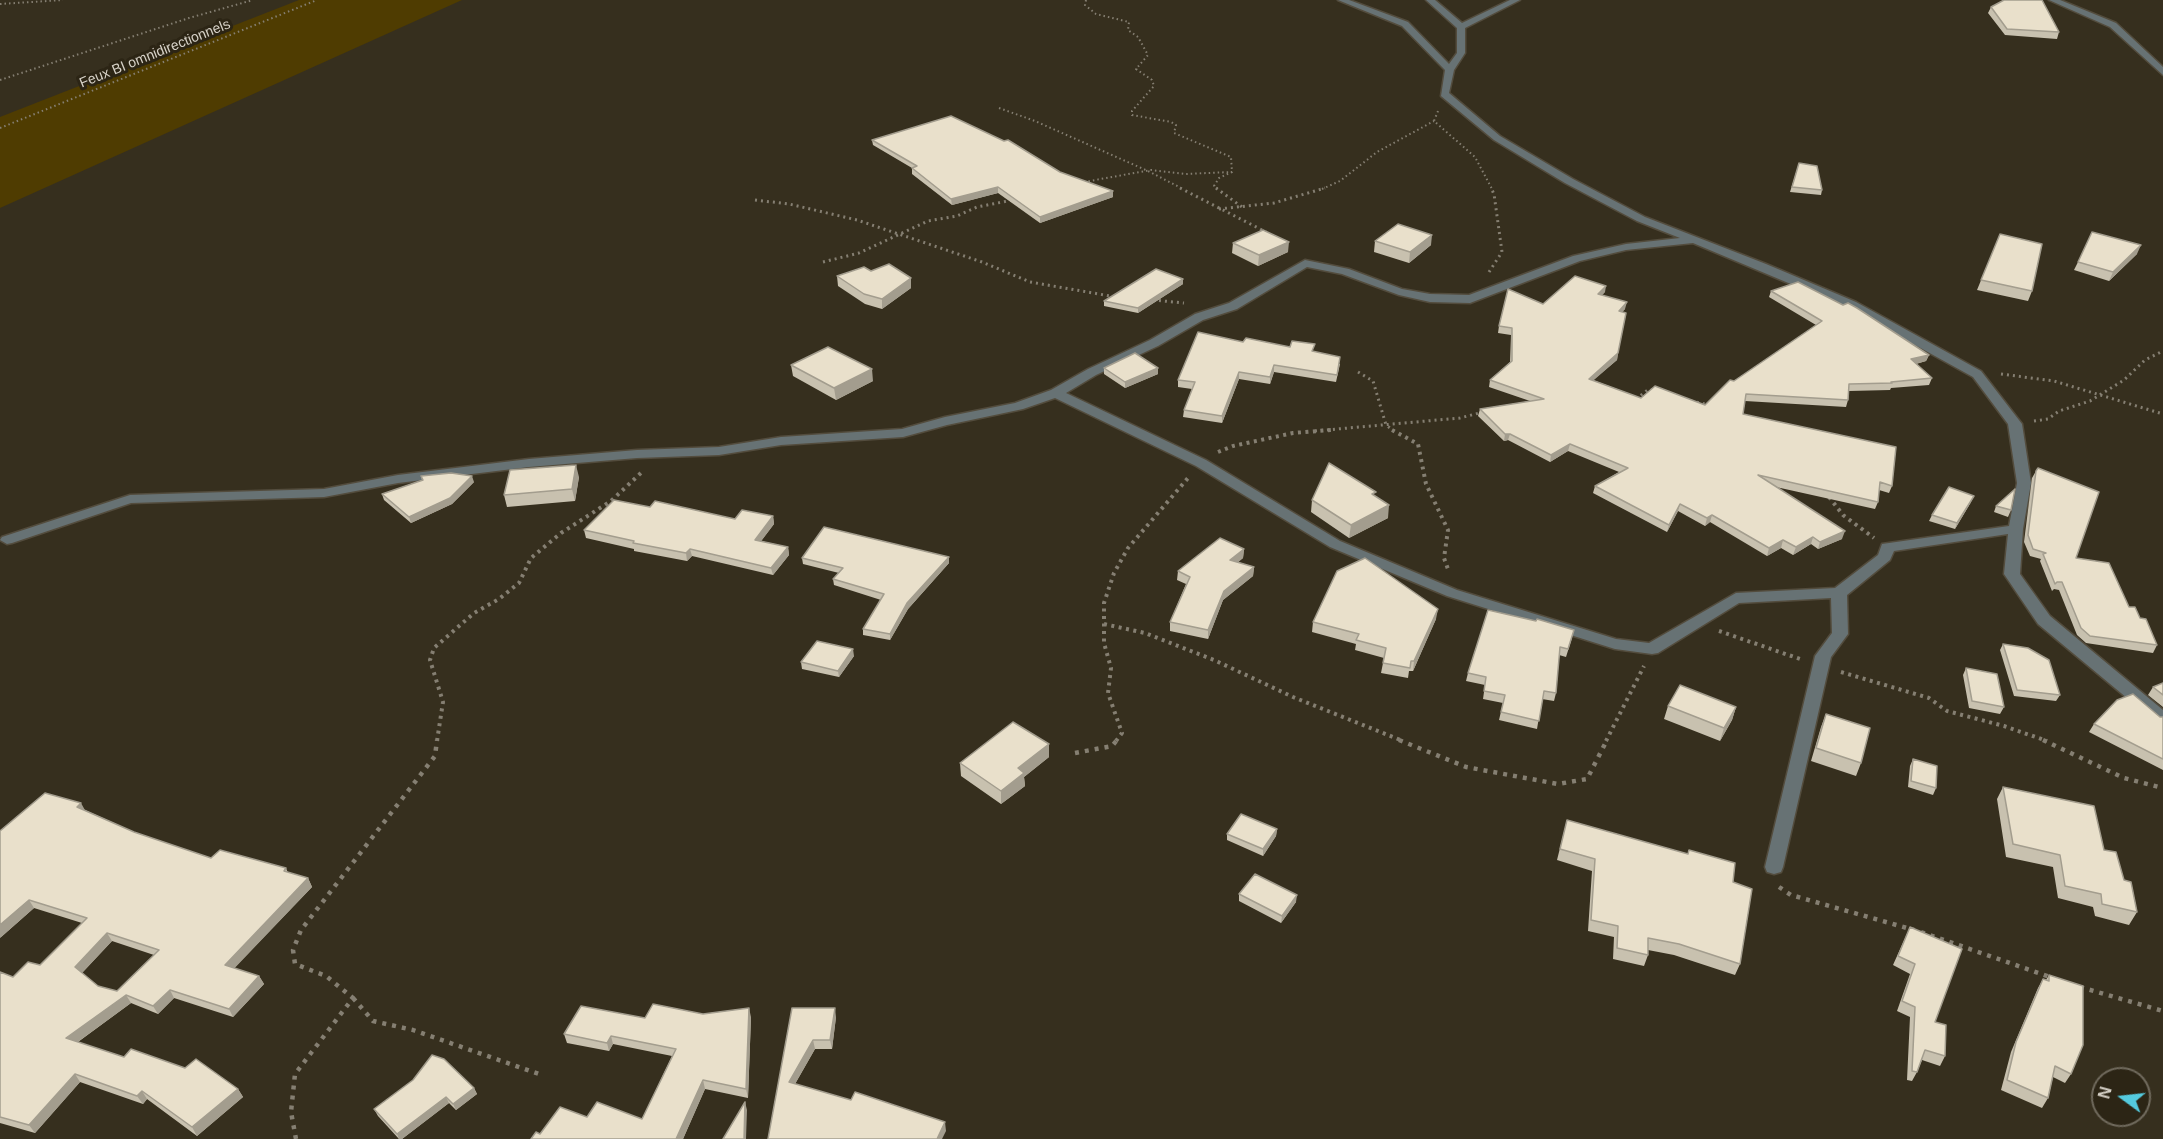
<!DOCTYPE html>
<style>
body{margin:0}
#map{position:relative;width:2163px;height:1139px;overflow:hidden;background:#362f1e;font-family:Arial,sans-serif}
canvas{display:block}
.north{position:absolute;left:2091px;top:1067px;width:60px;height:60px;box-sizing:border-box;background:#2c2515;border:2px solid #706a5d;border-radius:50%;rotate:285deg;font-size:16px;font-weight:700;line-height:24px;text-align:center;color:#d7d2c8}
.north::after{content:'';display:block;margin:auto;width:21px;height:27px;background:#54cade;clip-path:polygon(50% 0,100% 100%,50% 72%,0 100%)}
</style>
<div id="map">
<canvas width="2163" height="1139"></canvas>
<div class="north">N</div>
</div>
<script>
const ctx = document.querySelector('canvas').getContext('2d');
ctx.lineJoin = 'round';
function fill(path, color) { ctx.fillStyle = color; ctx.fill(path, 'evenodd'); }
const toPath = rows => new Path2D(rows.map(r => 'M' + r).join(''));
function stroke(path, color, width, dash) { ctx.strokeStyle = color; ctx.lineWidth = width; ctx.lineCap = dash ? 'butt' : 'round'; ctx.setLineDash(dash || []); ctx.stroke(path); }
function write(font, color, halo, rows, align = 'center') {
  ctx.font = font + ' Arial,sans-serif'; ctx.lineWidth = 6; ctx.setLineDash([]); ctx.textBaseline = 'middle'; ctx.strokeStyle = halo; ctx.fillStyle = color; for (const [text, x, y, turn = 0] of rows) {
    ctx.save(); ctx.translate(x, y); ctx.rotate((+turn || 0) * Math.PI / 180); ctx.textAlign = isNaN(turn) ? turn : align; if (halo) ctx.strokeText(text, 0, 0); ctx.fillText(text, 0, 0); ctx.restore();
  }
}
fill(toPath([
 [299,0,462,0,0,208,0,117]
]), '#4f3c01');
const minor = toPath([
 [1338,0,1349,0,1408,22,1449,64,1457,53,1457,28,1426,0,1435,0,1462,23,1510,0,1520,0,1465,28,1465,53,1454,70,1449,93,1500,136,1573,179,1645,217,1766,264,1856,302,1981,371,2022,424,2031,483,2023,529,2020,574,2050,616,2163,710,2163,725,2157,723,2038,624,2004,574,2008,534,1894,551,1890,560,1847,595,1848,634,1831,657,1783,867,1781,872,1774,874,1767,872,1765,867,1815,656,1832,633,1831,598,1739,603,1658,653,1652,654,1615,649,1447,596,1330,547,1196,466,1055,398,1023,409,947,425,903,437,781,445,719,455,637,458,529,467,398,483,324,497,131,503,12,543,7,544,0,540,2,537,130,495,324,489,398,475,529,459,637,450,719,447,781,437,902,429,945,417,1015,403,1051,390,1088,369,1150,340,1195,314,1229,303,1305,260,1349,269,1402,289,1430,294,1469,295,1573,256,1626,244,1680,238,1637,221,1565,183,1494,140,1441,96,1445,70,1402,26,1338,0],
 [1693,243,1848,308,1973,377,2008,424,2017,483,2009,526,1882,544,1878,555,1835,588,1736,593,1649,643,1616,639,1457,590,1340,541,1206,460,1066,393,1096,375,1158,346,1203,320,1237,309,1307,267,1342,274,1399,295,1430,302,1470,303,1580,261,1626,250,1693,243],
 [2049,0,2060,0,2116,23,2163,67,2163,75,2110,27,2049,0]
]);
stroke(minor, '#534c3d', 3);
stroke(toPath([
 [1086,0,1085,5,1096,14,1129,22,1128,30,1138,37,1148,55,1136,69,1152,80,1154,86,1132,111,1132,115,1171,122,1176,125,1174,133,1231,157,1232,172,1219,178,1214,186,1218,189],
 [0,4,63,0],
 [0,80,189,18,253,0],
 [999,108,1035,121,1148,171,1183,189],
 [1438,111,1434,121,1475,157,1492,189],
 [0,128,317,0],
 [1084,182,1151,170,1185,174,1232,172],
 [1322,189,1340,181,1377,152,1434,121]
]), '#857f72', 2, [1.5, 3]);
stroke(toPath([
 [1180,188,1266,232],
 [1216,188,1242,207],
 [755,200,789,204,857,220,982,262,1030,282,1116,297],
 [1219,209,1274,203,1325,188],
 [823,262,859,253,928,221,957,216,977,207,1013,200],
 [1489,272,1502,252,1494,194,1491,188],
 [1153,300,1184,303],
 [1358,372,1373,381,1386,425,1394,431],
 [2001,374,2054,381,2163,414],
 [1636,399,1649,389,1655,391],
 [1691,401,1710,405],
 [2034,421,2048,419,2059,411,2090,401,2124,380,2145,360,2163,351],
 [1315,431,1460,418,1483,412]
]), '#857f72', 3, [2, 4]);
stroke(toPath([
 [1392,430,1418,444,1426,484,1448,530,1444,558,1449,572],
 [1218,452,1233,446,1293,433,1331,430],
 [1829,497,1843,515,1874,538],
 [1104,624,1145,633,1214,660,1293,697,1403,741],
 [1719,631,1800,659],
 [1841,672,1929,698,1947,711,2004,726,2047,741],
 [437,741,443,702,430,660,434,648,474,613,499,599,519,583,531,558,561,533,611,501,642,472],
 [1116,741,1122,733,1108,693,1111,668,1104,643,1104,603,1114,573,1128,548,1188,478],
 [1606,741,1644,666]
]), '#857f72', 4, [3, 4.5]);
stroke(toPath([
 [1399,740,1466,767,1558,784,1587,779,1607,740],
 [2043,740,2124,778,2163,788],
 [1075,753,1112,746,1117,740],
 [1779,887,1791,895,1914,930],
 [1921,932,2050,977],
 [2080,987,2163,1011],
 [353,998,373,1021,413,1030,539,1074],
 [296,1139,291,1112,295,1074,353,998,326,976,295,964,293,950,301,930,435,756,437,740]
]), '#857f72', 4.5, [4, 6]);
fill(minor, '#677274');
fill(toPath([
 [1991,7,2059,32,2057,39,2005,35,1988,13],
 [872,140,1060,172,1113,197,1040,223,998,193,952,205,912,174,912,168,873,145],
 [1799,163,1822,190,1821,195,1790,192],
 [2000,234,2032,291,2028,301,1977,290],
 [1375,241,1431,245,1409,263,1374,252],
 [1233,243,1288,252,1258,266,1232,253],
 [2137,254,2109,281,2074,270,2078,262],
 [837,276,911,278,911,288,882,309,865,304,838,286],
 [1183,279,1183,284,1138,313,1104,306,1104,301],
 [1771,291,1929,355,1926,361,1916,364,1932,378,1929,385,1891,388,1890,390,1849,391,1848,400,1846,407,1745,401,1743,414,1892,486,1889,493,1879,490,1878,502,1875,509,1776,487,1842,539,1818,549,1811,544,1793,555,1781,548,1767,556,1710,522,1705,526,1678,511,1667,532,1593,493,1595,486,1619,472,1568,451,1550,462,1508,440,1504,441,1478,416,1480,409,1530,401,1489,387,1490,380,1510,362,1511,335,1498,333,1499,326,1543,304,1605,292,1602,295,1625,309,1622,312,1618,353,1617,360,1593,380,1641,398,1705,405,1734,381,1816,325,1769,297],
 [1243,342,1290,347,1314,352,1340,364,1336,382,1274,372,1270,384,1239,379,1222,423,1183,417,1184,410,1192,389,1178,387,1178,380],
 [791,365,873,381,836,400,793,376],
 [1104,368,1158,374,1125,388,1104,374],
 [2036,471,2076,558,2140,618,2157,645,2153,653,2086,643,2077,635,2059,590,2054,589,2052,591,2040,561,2041,559,2030,556,2024,542,2032,478],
 [421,476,474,482,452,504,411,523,384,500,382,494,422,480],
 [579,477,575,501,507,507,504,495],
 [1375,497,1388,518,1349,538,1311,512,1312,500],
 [1971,502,1955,529,1929,521,1932,515],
 [1996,506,2011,510,2008,517,1994,512],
 [650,507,735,519,773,516,774,524,761,541,788,547,789,555,773,575,692,556,687,561,634,551,634,549,586,538,584,530],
 [1244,549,1243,558,1238,562,1254,567,1253,576,1223,600,1208,639,1170,631,1170,622,1186,584,1177,580,1178,571],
 [802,558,949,563,908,609,890,640,863,635,863,629,881,600,834,585,833,579,839,573,803,564],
 [1436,619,1413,671,1409,671,1408,678,1381,673,1384,658,1355,650,1356,644,1312,632,1313,622],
 [1572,638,1566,657,1559,655,1556,693,1554,701,1542,699,1537,729,1499,720,1503,703,1483,699,1485,685,1466,681,1468,673],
 [2003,644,2060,695,2056,701,2014,696,2000,650],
 [854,656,839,677,802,669,801,662],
 [1966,668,2004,707,2000,714,1969,708,1963,675],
 [2163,683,2163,707,2148,695,2153,687],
 [1668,706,1736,707,1732,720,1720,741,1664,719],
 [1826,714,1861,763,1856,776,1811,761,1821,727],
 [2160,717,2163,717,2163,770,2089,732,2094,724],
 [1049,744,1049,757,1024,777,1025,786,1001,804,961,776,960,763],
 [1913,759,1936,788,1933,795,1908,787,1910,766],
 [2003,787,2104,850,2124,880,2137,912,2129,925,2095,916,2093,907,2058,898,2053,867,2006,857,1997,799],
 [85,810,134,832,211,858,286,868,288,873,308,878,312,887,234,968,259,976,264,984,233,1017,174,998,158,1014,131,1003,78,1042,124,1057,238,1089,243,1097,197,1136,147,1099,143,1104,80,1082,35,1133,0,1123,0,972,13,977,40,965,82,923,34,908,0,938],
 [112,941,154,955,117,991,98,986,82,973],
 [1567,820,1688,854,1689,850,1733,882,1740,964,1735,975,1674,955,1648,950,1648,955,1644,966,1613,959,1614,937,1588,931,1592,871,1557,860],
 [1277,829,1276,836,1263,856,1227,840,1227,834],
 [1239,894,1296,902,1281,923,1239,901],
 [1910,927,1945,1056,1940,1066,1922,1060,1917,1072,1912,1081,1907,1080,1910,1017,1897,1011,1910,974,1893,965],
 [2049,975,2071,1074,2065,1083,2053,1077,2048,1098,2042,1108,2001,1090,2011,1052,2038,988,2043,979,2046,980],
 [792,1008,836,1017,832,1049,815,1049,795,1084,946,1131,768,1139],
 [703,1014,751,1017,748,1098,705,1089,683,1139,531,1139,540,1134,587,1117,642,1119,672,1056,613,1044,609,1051,567,1043,564,1034,645,1018],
 [474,1088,477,1094,456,1110,449,1103,402,1139,399,1139,378,1116,374,1109]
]), '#c8c1af');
fill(toPath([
 [998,187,998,193,952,205,951,199],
 [1113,191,1113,197,1040,223,1040,217],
 [1432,235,1431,245,1409,263,1410,252],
 [1289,242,1288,252,1258,266,1259,255],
 [2141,245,2137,254,2109,281,2113,272],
 [911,278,911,288,882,309,882,299],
 [1183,279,1183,284,1138,313,1138,308],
 [1606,286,1605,292,1596,300,1598,294],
 [1627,302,1625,309,1617,317,1619,311],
 [1618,353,1617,360,1587,386,1589,379],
 [1929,355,1926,361,1908,366,1911,359],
 [1274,365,1274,372,1270,384,1270,377],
 [1158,368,1158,374,1125,388,1125,382],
 [872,369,873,381,836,400,834,388],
 [1239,372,1239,379,1222,423,1222,416],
 [1505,434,1510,434,1508,440,1504,441],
 [1570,444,1568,451,1550,462,1551,455],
 [576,465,579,477,575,501,572,489],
 [472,476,474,482,452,504,411,523,409,517],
 [1974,496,1971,502,1955,529,1957,523],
 [1680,504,1678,511,1667,532,1669,525],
 [1389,505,1388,518,1349,538,1351,525],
 [1712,515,1710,522,1705,526,1707,518],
 [773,516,774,524,756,548,755,540],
 [1845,531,1842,539,1818,549,1820,542],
 [1813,537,1811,544,1793,555,1796,547],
 [1783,540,1781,548,1767,556,1769,548],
 [788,547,789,555,773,575,771,568],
 [690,549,692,556,687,561,686,553],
 [1244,549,1243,558,1230,569,1230,560],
 [949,557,949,563,908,609,890,640,890,634,907,603],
 [1254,567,1253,576,1223,600,1208,639,1208,630,1224,591],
 [1438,609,1436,619,1413,671,1414,661],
 [853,649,854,656,839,677,838,671],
 [1736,707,1732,720,1720,741,1724,728],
 [1049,744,1049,757,1024,777,1025,786,1001,804,1001,791,1018,768],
 [81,803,86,812,77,807],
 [1277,829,1276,836,1263,856,1263,849],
 [308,878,312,887,229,974,225,965],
 [1297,895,1296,902,1281,923,1282,916],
 [29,900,34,908,0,938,0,925],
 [107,933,112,941,80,975,75,967],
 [259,976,264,984,233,1017,229,1009],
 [170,990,174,998,158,1014,153,1006],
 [126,995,131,1003,72,1046,66,1038],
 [749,1008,751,1017,748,1098,746,1089],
 [835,1008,836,1017,832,1049,830,1040],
 [611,1036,613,1044,609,1051,607,1043],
 [813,1040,815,1049,791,1091,789,1082],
 [75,1074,80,1082,35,1133,29,1125],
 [703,1080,705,1089,683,1139,676,1139],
 [474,1088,477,1094,456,1110,453,1104],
 [238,1089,243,1097,197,1136,192,1127],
 [142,1091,147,1099,143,1104,137,1096],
 [446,1097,449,1103,402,1139,399,1139,397,1134],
 [745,1102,747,1110,746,1139,744,1139],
 [945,1122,946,1131,942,1139,937,1139]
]), '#a39d8e');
const building = toPath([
 [2004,0,2042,0,2059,32,2007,29,1991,7,2004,0],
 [951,116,1004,141,1008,140,1060,172,1113,191,1040,217,998,187,951,199,912,168,917,166,872,140,951,116],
 [1799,163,1817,166,1822,190,1792,187,1799,163],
 [1398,224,1432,235,1410,252,1375,241,1398,224],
 [1263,230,1289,242,1259,255,1233,243,1263,230],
 [2092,232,2141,245,2113,272,2078,262,2092,232],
 [2000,234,2042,244,2032,291,1981,280,2000,234],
 [889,264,911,278,882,299,864,294,837,276,864,267,871,271,889,264],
 [1156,269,1183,279,1138,308,1104,301,1156,269],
 [1575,276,1606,286,1598,294,1627,302,1619,311,1626,313,1618,353,1589,379,1641,398,1655,386,1705,405,1730,380,1734,381,1822,321,1771,291,1798,282,1843,305,1848,303,1857,308,1929,355,1911,359,1932,378,1891,382,1892,383,1849,384,1848,400,1746,394,1743,414,1896,447,1892,486,1880,482,1878,502,1758,475,1845,531,1820,542,1813,537,1796,547,1783,540,1769,548,1712,515,1707,518,1680,504,1669,525,1595,486,1628,468,1570,444,1551,455,1510,434,1505,434,1480,409,1544,399,1490,380,1512,361,1512,328,1499,326,1508,289,1543,304,1575,276],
 [1198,332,1243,342,1246,338,1290,347,1292,341,1315,344,1312,351,1340,357,1337,375,1274,365,1270,377,1239,372,1222,416,1184,410,1195,382,1178,380,1198,332],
 [828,347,872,369,834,388,791,365,828,347],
 [1135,353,1158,368,1125,382,1104,368,1135,353],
 [1329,463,1376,492,1372,494,1389,505,1351,525,1312,500,1329,463],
 [576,465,572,489,504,495,510,470,576,465],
 [2038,468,2099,492,2076,558,2109,563,2129,607,2135,607,2140,618,2146,619,2157,645,2090,636,2081,628,2062,582,2057,582,2055,584,2043,554,2046,553,2033,549,2028,535,2036,471,2038,468],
 [451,473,472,476,450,498,409,517,382,494,423,480,421,476,451,473],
 [1949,487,1974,496,1957,523,1932,515,1949,487],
 [2015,489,2011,510,1996,506,2015,489],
 [614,500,650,507,655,501,735,519,742,510,773,516,755,540,788,547,771,568,690,549,686,553,633,543,634,541,584,530,614,500],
 [824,527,949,557,907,603,890,634,863,629,884,594,833,579,843,568,802,558,824,527],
 [1220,538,1244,549,1230,560,1254,567,1224,591,1208,630,1170,622,1190,577,1178,571,1220,538],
 [1365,558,1438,609,1414,661,1411,661,1410,668,1383,663,1386,648,1356,640,1359,634,1313,622,1337,571,1365,558],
 [1488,610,1536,621,1537,619,1574,630,1568,649,1560,647,1556,693,1544,691,1539,721,1501,712,1505,695,1484,691,1486,677,1468,673,1488,610],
 [817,641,853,649,838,671,801,662,817,641],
 [2003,644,2028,648,2049,660,2060,695,2017,690,2003,644],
 [1966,668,1997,674,2004,707,1972,701,1966,668],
 [2163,683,2163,695,2153,687,2163,683],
 [1680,685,1736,707,1724,728,1668,706,1680,685],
 [2133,694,2160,717,2163,717,2163,759,2094,724,2117,700,2133,694],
 [1826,714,1870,728,1861,763,1816,748,1826,714],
 [1013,722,1049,744,1018,768,1024,773,1001,791,960,763,1013,722],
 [1913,759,1937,766,1936,788,1911,781,1913,759],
 [2003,787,2094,806,2104,850,2116,852,2124,880,2131,882,2137,912,2102,904,2101,894,2065,886,2060,855,2013,844,2003,787],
 [45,793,81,803,77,807,134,832,211,858,220,850,286,868,284,871,308,878,225,965,259,976,229,1009,170,990,153,1006,126,995,66,1038,124,1057,131,1049,185,1068,196,1059,238,1089,192,1127,142,1091,137,1096,75,1074,29,1125,0,1117,0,972,13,977,28,962,40,965,87,918,29,900,0,925,0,831,45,793],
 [107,933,159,950,117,991,98,986,75,967,107,933],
 [1241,814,1277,829,1263,849,1227,834,1241,814],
 [1567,820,1688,854,1689,850,1735,863,1733,882,1752,889,1740,964,1679,944,1648,938,1648,955,1617,948,1618,926,1591,920,1595,859,1560,849,1567,820],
 [1255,874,1297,895,1282,916,1239,894,1255,874],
 [1910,927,1962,949,1935,1022,1946,1025,1945,1056,1925,1050,1917,1072,1912,1071,1915,1007,1902,1001,1915,964,1898,956,1910,927],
 [2049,975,2083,986,2083,1045,2071,1074,2055,1066,2048,1098,2007,1080,2016,1042,2043,979,2049,981,2049,975],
 [653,1004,703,1014,749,1008,746,1089,703,1080,676,1139,531,1139,536,1132,540,1134,560,1107,587,1117,597,1102,642,1119,676,1049,611,1036,607,1043,564,1034,581,1006,645,1018,653,1004],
 [792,1008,835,1008,830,1040,813,1040,789,1082,851,1100,855,1092,945,1122,937,1139,768,1139,792,1008],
 [432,1055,444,1059,474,1088,453,1104,446,1097,397,1134,374,1109,413,1080,432,1055],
 [745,1102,744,1139,723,1139,745,1102]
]);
fill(building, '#e9e0cb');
stroke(building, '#a39d8e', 1.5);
write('14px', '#d7d2c8', '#2c2515', [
 ["Feux BI omnidirectionnels",155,54,-22]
]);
</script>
